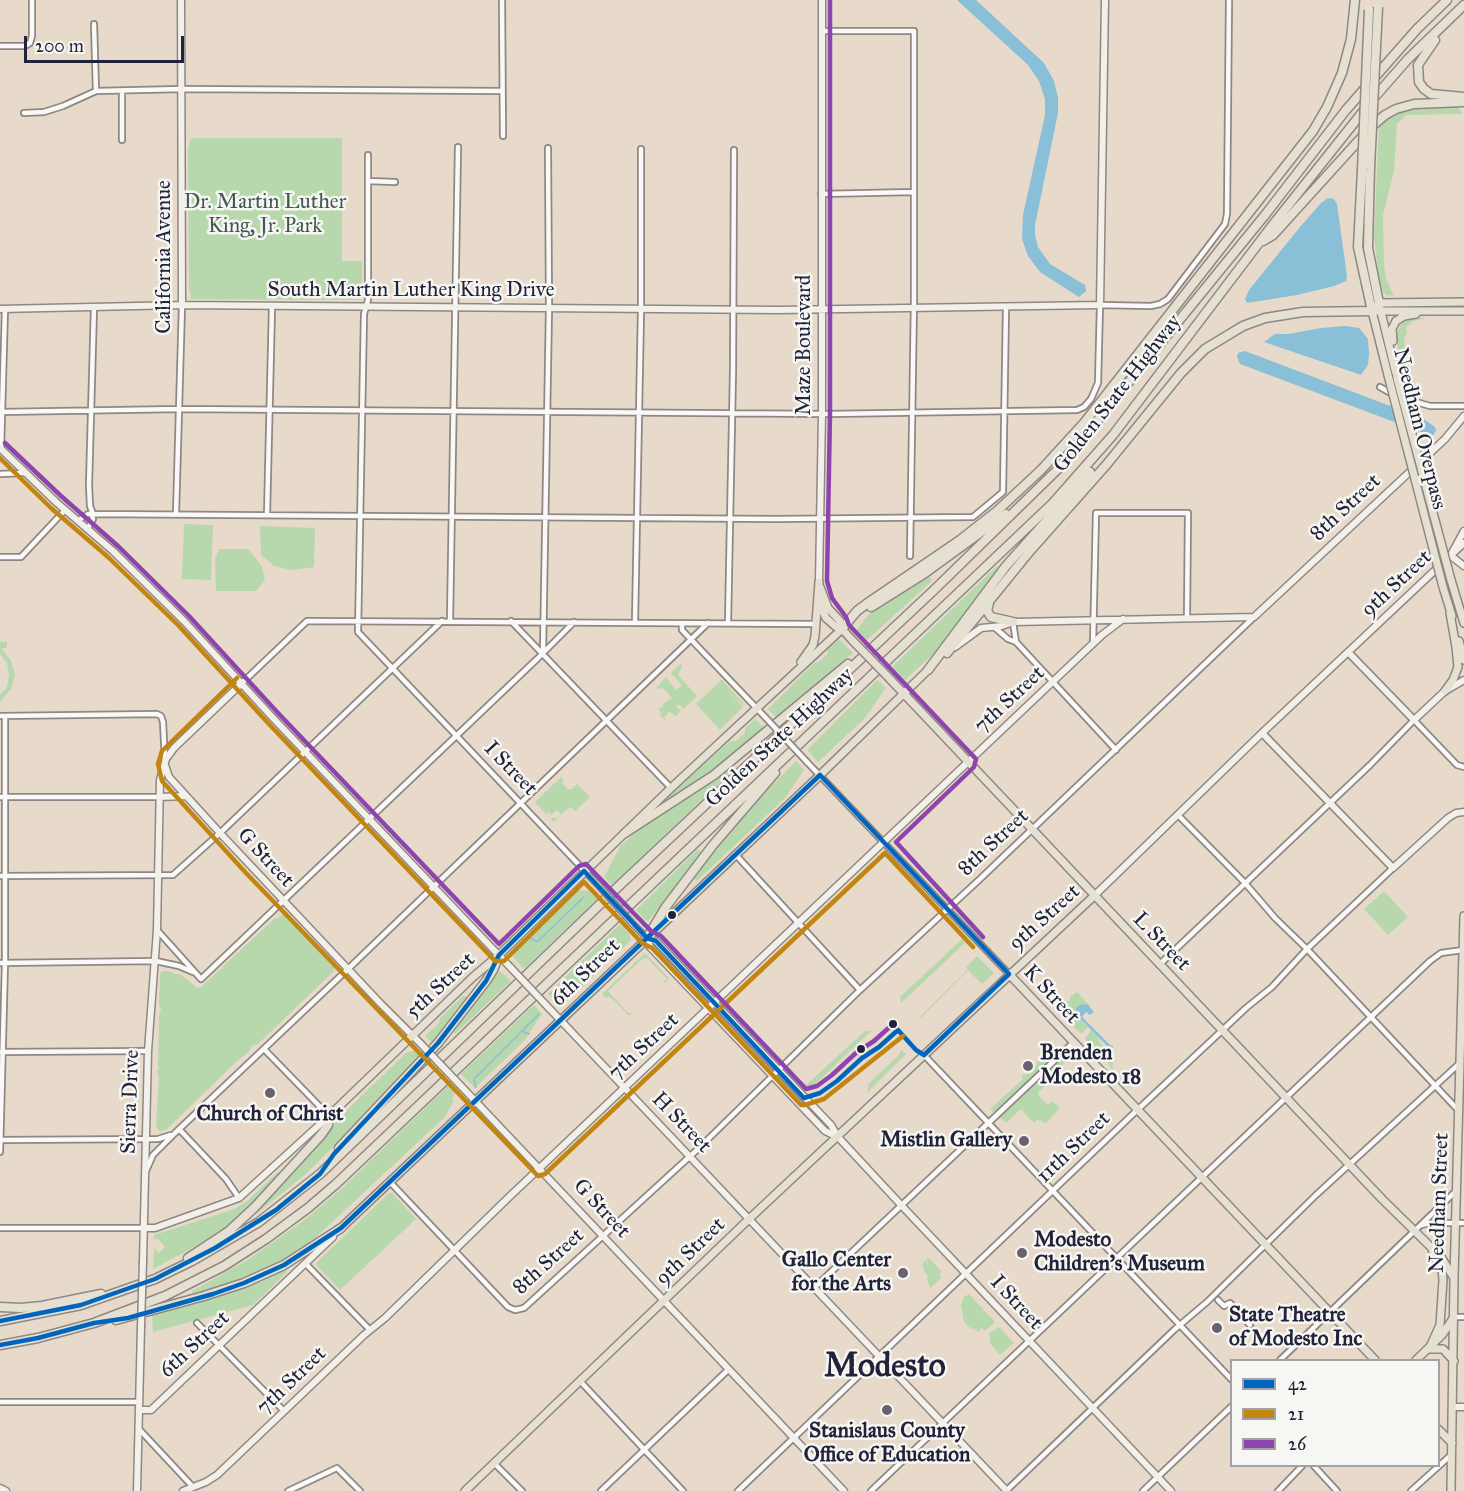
<!DOCTYPE html>
<style>
body{margin:0}
#map{position:relative;width:1464px;height:1491px;overflow:hidden;background:#e7dacb;font-family:"IM FELL Great Primer",serif}
canvas{display:block}
.legend{position:absolute;left:1230px;top:1359px;width:210px;height:108px;box-sizing:border-box;background:#f6f6f2;border:2px solid #a1a1a9;margin:0;padding:8px 10px;list-style:none;font-size:18px;color:#22223b}
.legend li{display:flex;align-items:center;gap:12px;height:30px}
.legend b{width:30px;border:2px solid #a1a1a9}
.scale{position:absolute;left:24px;top:36px;width:160px;height:27px;box-sizing:border-box;border:3px solid #22223b;border-top:0;padding-left:8px;font-size:18px;line-height:21px;white-space:nowrap;color:#22223b;-webkit-text-stroke:4px #f6f6f2;paint-order:stroke}
</style>
<div id="map">
<canvas width="1464" height="1491"></canvas>
<ul class="legend">
<li><b style="height:8px;background:#0065bd"></b>42</li>
<li><b style="height:8px;background:#c2850f"></b>21</li>
<li><b style="height:8px;background:#8e44ad"></b>26</li>
</ul>
<div class="scale">200 m</div>
</div>
<script>
const ctx = document.querySelector('canvas').getContext('2d');
ctx.lineJoin = 'round';
function fill(path, color) { ctx.fillStyle = color; ctx.fill(path, 'evenodd'); }
const toPath = rows => new Path2D(rows.map(r => 'M' + r).join(''));
function stroke(path, color, width, dash) { ctx.strokeStyle = color; ctx.lineWidth = width; ctx.lineCap = dash ? 'butt' : 'round'; ctx.setLineDash(dash || []); ctx.stroke(path); }
function write(font, color, halo, rows, align = 'center') {
  ctx.font = font + ' "IM FELL Great Primer",serif'; ctx.lineWidth = 5; ctx.setLineDash([]); ctx.textBaseline = 'middle'; ctx.strokeStyle = halo; ctx.fillStyle = color; for (const [text, x, y, turn = 0] of rows) {
    ctx.save(); ctx.translate(x, y); ctx.rotate((+turn || 0) * Math.PI / 180); ctx.textAlign = isNaN(turn) ? turn : align; if (halo) ctx.strokeText(text, 0, 0); ctx.fillText(text, 0, 0); ctx.restore();
  }
}
fill(toPath([
 [1458,107,1462,114,1406,115,1397,124,1394,171,1383,215,1384,263,1386,279,1394,296,1389,295,1388,296,1383,292,1378,273,1374,236,1379,124,1389,117,1415,108],
 [191,138,342,138,342,261,362,261,362,300,191,299,189,288,188,149],
 [1412,318,1426,318,1414,321,1406,327,1407,333,1404,338,1415,396,1405,393,1396,336,1401,324],
 [184,524,213,525,211,580,182,579],
 [260,526,315,528,314,567,292,570,274,566,261,555],
 [219,549,248,549,262,566,265,580,256,591,216,591,215,559],
 [997,566,1000,569,945,643,905,680,892,667],
 [929,575,932,581,867,640,857,630,868,615],
 [839,639,853,653,777,718,768,709,814,663,819,662,827,655,828,649],
 [0,642,7,642,7,648,1,648,11,660,15,675,11,689,0,702,0,695,7,687,9,675,7,663,0,654],
 [680,664,682,666,678,675,697,696,684,709,678,704,676,706,681,711,676,716,669,712,664,717,668,723,657,712,662,715,659,709,662,706,665,708,662,704,672,698,662,687,659,689,656,688,666,677,676,690,682,685,671,673],
 [721,679,745,705,744,706,729,692,743,707,720,730,696,704,719,682,722,684,719,681],
 [877,680,886,688,865,718,818,762,807,750],
 [755,719,765,728,713,771,666,802,665,799,730,741,736,741,745,733,745,728],
 [796,761,804,770,785,798,697,881,693,878,735,823],
 [731,765,734,769,612,885,604,877,621,845,635,833],
 [561,777,564,780,562,783,568,789,572,789,577,784,590,797,575,811,571,807,566,810,554,822,551,819,554,817,556,819,561,814,557,810,551,815,549,812,546,814,535,802],
 [698,849,702,854,648,921,645,920,636,910],
 [578,890,588,891,597,899,524,969,513,957,514,951],
 [1384,891,1408,917,1388,935,1364,909],
 [284,913,336,964,334,971,258,1044,252,1045,250,1051,236,1062,166,1130,159,1131,156,1126,159,1078,157,1071,159,1068,158,1065,159,1017,161,1009,159,1004,160,973,163,971,168,971,175,974,180,974,196,987,200,988,275,918,278,918],
 [620,924,630,935,631,940,619,952,614,952,604,961,604,966,566,1002,558,1004,548,994],
 [962,939,965,943,901,1003,900,997],
 [645,953,669,978,665,983,663,981,666,980,666,978,647,958,642,959,608,991,628,1013,632,1013,629,1016,615,1001,609,997,605,998,602,994],
 [977,956,994,973,982,984,968,970,921,1018,920,1017,968,969,966,967],
 [500,971,511,981,455,1034,451,1030],
 [1077,992,1091,1007,1088,1005,1077,1015,1088,1027,1082,1033,1080,1033,1051,1005,1053,1003,1061,1003,1063,1001,1070,1001,1070,997],
 [464,995,467,998,432,1043,425,1036,439,1023,440,1018],
 [534,1005,542,1014,524,1041,475,1088,461,1074],
 [1091,1030,1099,1038,1098,1040,1108,1052,1112,1052,1113,1071,1107,1061,1095,1049,1104,1050,1094,1048,1085,1039],
 [865,1031,871,1031,809,1090,805,1086],
 [1057,1046,1069,1058,1049,1078,1051,1081,1038,1092,1039,1096,1048,1105,1052,1101,1060,1108,1045,1124,1042,1121,1037,1120,1034,1123,1021,1109,1006,1123,990,1109,1023,1079,1021,1077,1023,1075,1032,1073,1038,1061,1042,1061],
 [416,1050,421,1056,370,1110,306,1174,256,1214,254,1212,353,1104,406,1053],
 [901,1050,906,1054,867,1093,869,1083,899,1055],
 [450,1084,456,1091,452,1099,454,1100,445,1117,314,1239,278,1263,229,1284,193,1296,192,1291,246,1261,303,1221,339,1191],
 [278,1172,279,1173,255,1201,227,1227,200,1244,153,1269,154,1248,159,1253,165,1247,157,1238,154,1241,154,1235,234,1209,246,1202],
 [389,1193,392,1193,416,1219,340,1290,316,1265,317,1262],
 [928,1258,926,1270,929,1258,941,1271,941,1274,931,1275,941,1275,941,1278,930,1288,927,1279,928,1275,925,1272,922,1264],
 [284,1269,287,1272,253,1305,153,1332,152,1316,159,1312,228,1294,266,1279],
 [969,1294,984,1310,982,1314,985,1311,994,1321,994,1323,985,1331,982,1328,978,1332,974,1328,972,1330,964,1322,961,1305,964,1297],
 [999,1327,1014,1343,1000,1355,990,1343,989,1333]
]), '#b7d8ac');
fill(toPath([
 [957,0,976,0,1044,63,1054,81,1058,98,1058,113,1035,225,1035,235,1038,247,1050,264,1085,285,1086,291,1079,297,1040,272,1028,256,1022,239,1023,215,1045,115,1045,99,1039,81,1028,65],
 [1328,198,1334,199,1337,204,1347,276,1346,281,1334,286,1297,295,1247,303,1245,299,1249,290,1300,227,1321,203],
 [1345,326,1359,328,1368,339,1369,353,1368,365,1361,375,1264,342,1275,334,1288,334,1321,328],
 [1245,351,1422,418,1435,427,1436,431,1433,435,1429,435,1240,364,1237,357,1238,353],
 [1082,1004,1088,1005,1094,1012,1090,1015,1086,1012,1082,1017,1110,1045,1113,1046,1112,1051,1108,1051,1108,1047,1077,1015,1076,1008]
]), '#89bfd7');
stroke(toPath([
 [528,937,537,942,584,897],
 [522,1031,529,1034],
 [476,1087,474,1079,539,1014]
]), '#89bfd7', 1.5);
const street = toPath([
 [502,0,503,136],
 [94,24,96,91],
 [822,31,914,31,914,300,910,556],
 [0,46,25,46,30,43,32,36,32,0],
 [24,113,44,112,63,106,96,91,182,89,502,91],
 [122,140,122,91],
 [368,155,368,300,364,314,358,632,599,886],
 [368,181,395,182],
 [821,194,914,192],
 [1380,387,1394,395],
 [1402,398,1430,406,1464,406],
 [0,412,179,409,828,414,1077,410,1084,407,1091,399,1098,383,1100,305,1151,306,1160,304,1168,299,1225,224,1227,214,1229,0],
 [1,449,5,309],
 [0,474,25,473],
 [93,514,90,506,89,485,94,307],
 [176,514,182,305],
 [267,515,272,307],
 [79,520,88,514,93,514,776,519,973,517,1003,492,1006,307],
 [88,528,93,519,92,515],
 [0,557,21,557,65,510],
 [450,621,458,147],
 [511,621,671,788],
 [635,622,641,310,641,149],
 [1013,622,1016,642],
 [682,623,682,630,765,717],
 [728,623,733,371,734,150],
 [994,627,1008,639,1016,642,1116,750],
 [1093,644,1096,513,1188,513,1187,617],
 [543,652,549,308,548,148],
 [242,683,307,621,816,624],
 [0,716,157,714,161,716,163,722,165,761],
 [807,762,1009,974],
 [0,797,159,797],
 [1178,815,1245,883,1275,918,1307,949,1459,1111],
 [735,854,860,990],
 [0,876,173,875,220,833,442,621],
 [632,923,647,938],
 [157,930,201,979,537,659,574,622],
 [0,963,156,961,179,966,193,972],
 [1159,965,1370,765,1414,720,1457,765,1464,767],
 [264,1049,329,1116],
 [1,1052,148,1051],
 [924,1055,1232,1380],
 [179,1129,226,1179,239,1198],
 [0,1140,158,1139,171,1135],
 [0,1152,5,963,5,716],
 [146,1171,153,1155,175,1133,348,969,708,623],
 [390,1182,508,1307,515,1310,524,1308,698,1149,860,990,980,879,1254,617],
 [1422,1225,1429,1223,1464,1223],
 [0,1228,144,1228],
 [306,1264,370,1330],
 [814,1288,1073,1043],
 [1218,1300,1224,1306,1230,1303,1250,1325],
 [1454,1317,1464,1317],
 [197,1323,284,1411],
 [1280,1360,1457,1190],
 [580,1381,683,1491],
 [0,1402,139,1402],
 [138,1428,193,1487],
 [494,1463,522,1491],
 [1314,1466,1337,1491],
 [288,1491,337,1468,360,1491],
 [601,1491,729,1369],
 [738,1491,1132,1115,1246,1008,1272,987,1307,949,1393,868],
 [871,1491,1430,961,1441,953,1463,950],
 [1006,1491,1174,1330,1207,1302,1316,1195,1460,1063],
 [1143,1491,1232,1406],
 [1278,1491,1302,1466],
 [1411,1491,1451,1455]
]);
const secondary = toPath([
 [181,0,182,305],
 [0,309,182,305,778,310,1100,305,1105,0],
 [0,448,56,502,113,551,184,621,273,718,512,969],
 [1452,553,1464,531],
 [1451,556,1464,566],
 [819,582,822,414,822,0],
 [955,647,981,628,1002,626,1013,622,1254,617,1445,439,1464,416],
 [1348,652,1414,720,1445,691,1464,680],
 [1262,733,1393,868,1448,818,1456,813,1464,812],
 [165,765,169,777,220,833,380,1003,421,1044],
 [159,797,186,796],
 [1094,896,1262,733,1464,543],
 [647,938,656,941,831,1125,838,1137,902,1206,1171,1491],
 [647,938,650,947,825,1131,838,1137],
 [546,1005,1007,1491],
 [461,1086,844,1491],
 [144,1228,155,1228,239,1198,329,1116],
 [143,1261,148,1051,157,930,160,780,166,759,174,748,242,683],
 [1453,1407,1464,1407],
 [139,1410,151,1410,333,1237],
 [0,1488,6,1491],
 [137,1491,141,1327],
 [183,1491,206,1482,217,1475,364,1335,385,1318,508,1198,1102,635,1123,619]
]);
const primary = toPath([
 [1380,308,1397,378],
 [1372,311,1379,303,1464,302],
 [1372,311,1464,311],
 [1372,311,1388,375],
 [1393,341,1392,329,1396,321,1404,316,1416,314],
 [1451,580,1464,623],
 [820,587,828,608,840,621,842,629],
 [1443,587,1452,616],
 [819,603,826,618,835,626,842,629,853,641],
 [1459,641,1464,660],
 [801,662,813,645,815,636,819,582],
 [890,679,1382,1199,1441,1257,1454,1278],
 [1445,691,1453,680,1458,667,1456,647,1450,613],
 [1009,974,1375,1360],
 [329,1116,473,977,499,955,671,788,842,629],
 [341,1228,815,780,930,668],
 [1432,1249,1434,1256,1442,1269,1443,1280,1440,1325,1429,1349,1443,1349,1454,1361],
 [1416,1360,1442,1335,1454,1317],
 [1438,1429,1452,1443],
 [465,1491,749,1219,1094,896],
 [1451,1491,1454,1278,1464,916]
]);
const highway = toPath([
 [1435,40,1418,65,1419,82,1424,89,1431,94,1464,97],
 [1370,167,1368,248,1379,303],
 [1263,241,1273,235,1371,127,1385,115,1396,109,1414,104,1464,102],
 [989,603,987,611,991,617,1013,622],
 [871,607,925,573,1006,514],
 [842,629,857,611,869,602,960,540,997,511,1041,470,1084,423,1313,131,1327,107,1342,73,1351,39,1355,0],
 [947,653,1030,551,1107,464,1181,373,1205,349,1243,326,1265,318,1303,312,1372,311,1358,247,1362,170],
 [928,670,1006,566,1090,472],
 [625,833,714,775,848,664],
 [647,938,665,908,713,845,775,773],
 [339,1148,438,1043,486,981,493,970,499,955],
 [188,1258,229,1231,255,1207,321,1135,328,1125,329,1116],
 [0,1307,21,1308,42,1306,101,1294],
 [116,1320,204,1296,244,1283,284,1265,341,1228],
 [0,1321,81,1305,155,1279,192,1261,259,1222,320,1174,621,884,934,590,1058,469,1265,215,1346,110,1417,29,1447,0],
 [0,1345,38,1338,94,1323,165,1296,224,1266,266,1239,308,1208,336,1184,1053,503,1113,435,1271,227,1373,99,1408,59,1464,5]
]);
stroke(street, '#8e8884', 8);
stroke(secondary, '#8e8884', 9);
stroke(primary, '#8e8884', 10);
stroke(highway, '#8e8884', 11);
stroke(street, '#fbf9f7', 4.5);
stroke(secondary, '#f3efe9', 6);
stroke(primary, '#e6e0d3', 7);
stroke(highway, '#e6e0d3', 8);
const streetBridge = toPath([
 [765,717,807,762],
 [599,886,632,923]
]);
const secondaryBridge = toPath([
 [512,969,546,1005],
 [421,1044,461,1086],
 [141,1327,143,1261]
]);
const primaryBridge = toPath([
 [1388,375,1443,587],
 [1397,378,1451,580],
 [853,641,890,679]
]);
const highwayBridge = toPath([
 [1370,167,1378,7],
 [1362,170,1369,10]
]);
stroke(streetBridge, '#8e8884', 8, []);
stroke(secondaryBridge, '#8e8884', 9, []);
stroke(primaryBridge, '#8e8884', 10, []);
stroke(highwayBridge, '#8e8884', 11, []);
stroke(streetBridge, '#fbf9f7', 4.5);
stroke(secondaryBridge, '#f3efe9', 6);
stroke(primaryBridge, '#e6e0d3', 7);
stroke(highwayBridge, '#e6e0d3', 8);
stroke(toPath([
 [820,775,1009,974,924,1055,916,1050,898,1030,879,1047,862,1058,837,1081,820,1093,804,1098,656,941,647,938,820,775],
 [0,1321,81,1305,155,1279,215,1248,276,1210,320,1174,334,1154,438,1043,486,981,499,955,584,871,647,938],
 [0,1345,38,1338,94,1323,128,1318,213,1294,244,1283,284,1265,341,1228,647,938]
]), '#0065bd', 4.5);
stroke(toPath([
 [0,458,51,508,108,557,179,626,268,723,495,961,504,961,584,882,642,943,652,948,801,1105,805,1105,824,1099,903,1036],
 [237,678,162,751,158,764,162,781,246,873,538,1176,545,1174,885,853,973,947]
]), '#c2850f', 4.5);
stroke(toPath([
 [830,0,830,414,827,581,832,598,846,617,849,625,976,759,974,767,896,842,983,937],
 [5,443,61,496,118,546,189,616,278,713,499,944,579,866,586,864,651,931,661,936,806,1089,817,1086,832,1075,857,1052,874,1041,893,1024]
]), '#8e44ad', 4.5);
for (const [x, y, r, color] of [
 [672,915,5,"#22223b"],
 [893,1024,5,"#22223b"],
 [861,1049,5,"#22223b"],
 [1028,1066,6,"#67626d"],
 [270,1093,6,"#67626d"],
 [1024,1141,6,"#67626d"],
 [1022,1253,6,"#67626d"],
 [903,1273,6,"#67626d"],
 [1217,1328,6,"#67626d"],
 [887,1410,6,"#67626d"]
]) { const dot = new Path2D(); dot.arc(x, y, r, 0, 2 * Math.PI); ctx.fillStyle = color; ctx.fill(dot); stroke(dot, '#f6f6f2', 2); }
write('21px', '#435855', '#f6f6f2', [
 ["Dr. Martin Luther",265,203],
 ["King, Jr. Park",265,227]
]);
write('21px', '#22223b', '#f6f6f2', [
 ["California Avenue",165,257,-90],
 ["South Martin Luther King Drive",411,291],
 ["Maze Boulevard",805,345,-90],
 ["Golden State Highway",1118,394,-52],
 ["Needham Overpass",1419,429,76],
 ["8th Street",1346,508,-43],
 ["9th Street",1397,584,-43],
 ["7th Street",1010,700,-43],
 ["Golden State Highway",780,738,-43],
 ["I Street",510,769,46],
 ["8th Street",994,843,-43],
 ["G Street",265,858,47],
 ["9th Street",1045,918,-42],
 ["L Street",1161,942,46],
 ["6th Street",586,973,-44],
 ["5th Street",441,986,-43],
 ["K Street",1051,995,47],
 ["7th Street",644,1047,-43],
 ["Sierra Drive",131,1102,-88],
 ["H Street",681,1123,46],
 ["11th Street",1074,1148,-44],
 ["Needham Street",1440,1203,-88],
 ["G Street",601,1209,47],
 ["9th Street",691,1252,-44],
 ["8th Street",549,1262,-42],
 ["I Street",1016,1303,47],
 ["6th Street",195,1345,-43],
 ["7th Street",292,1381,-44]
]);
write('bold 21px', '#22223b', '#f6f6f2', [
 ["Brenden",1040,1054],
 ["Modesto 18",1040,1078],
 ["Church of Christ",270,1115,"center"],
 ["Mistlin Gallery",1012,1141,"right"],
 ["Modesto",1034,1241],
 ["Children's Museum",1034,1265],
 ["Gallo Center",891,1261,"right"],
 ["for the Arts",891,1285,"right"],
 ["State Theatre",1229,1316],
 ["of Modesto Inc",1229,1340],
 ["Stanislaus County",887,1432,"center"],
 ["Office of Education",887,1456,"center"]
], 'left');
write('bold 33px', '#22223b', '#f6f6f2', [
 ["Modesto",885,1368]
]);
</script>
